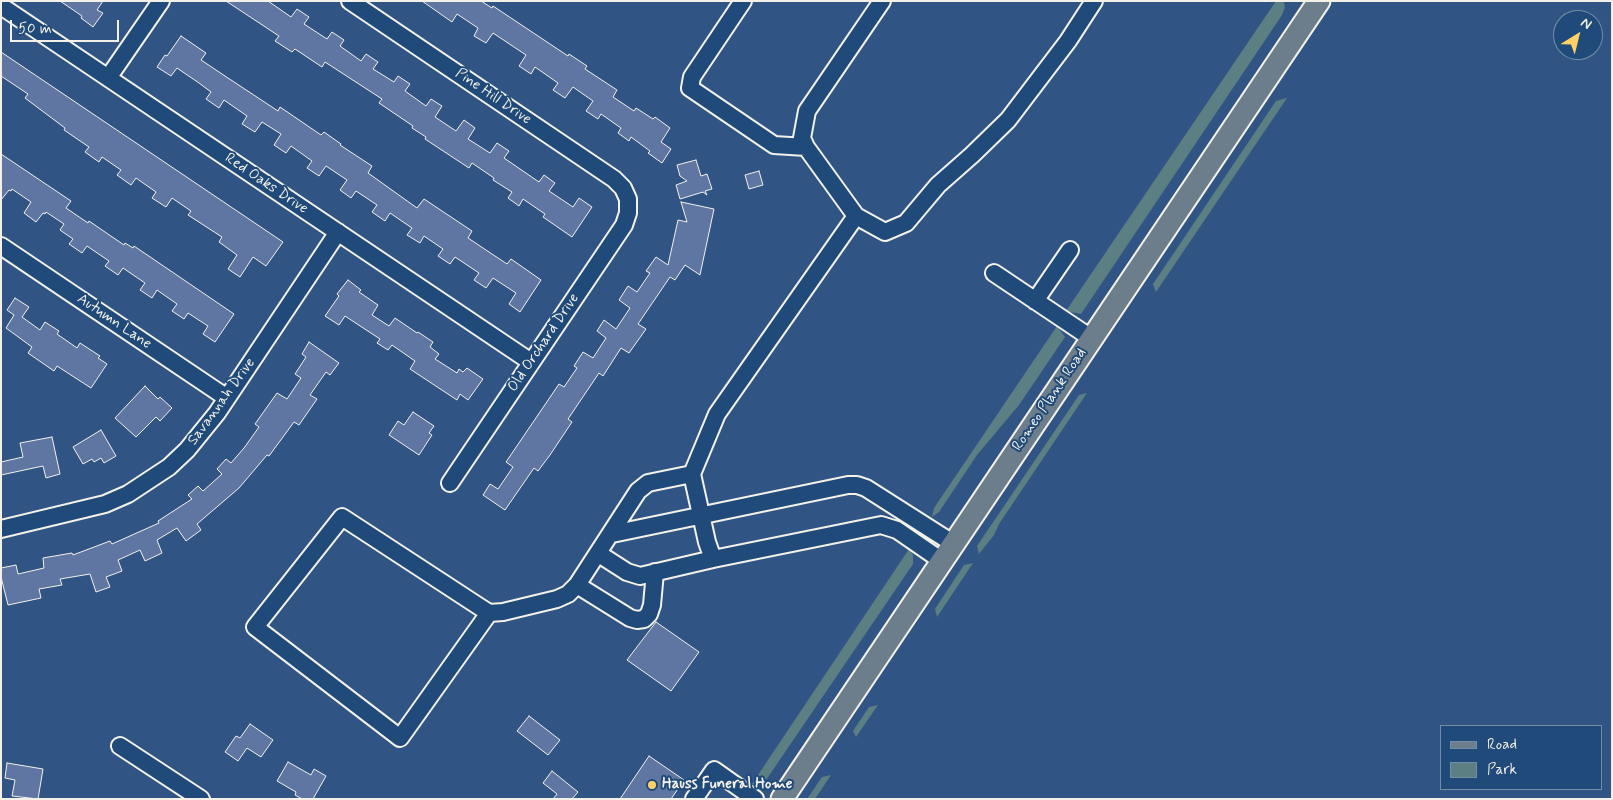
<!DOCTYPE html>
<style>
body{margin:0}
#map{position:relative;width:1613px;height:800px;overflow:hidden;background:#305585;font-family:Mynerve,sans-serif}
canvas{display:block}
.frame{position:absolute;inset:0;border:2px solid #f4f1e8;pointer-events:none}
.legend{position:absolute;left:1440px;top:725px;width:162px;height:65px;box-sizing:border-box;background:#1f4a7a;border:1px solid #748da6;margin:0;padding:6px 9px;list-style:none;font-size:15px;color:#f4f1e8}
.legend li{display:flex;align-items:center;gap:10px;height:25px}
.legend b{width:25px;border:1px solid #748da6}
.north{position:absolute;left:1553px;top:10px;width:50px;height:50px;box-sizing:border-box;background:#1f4a7a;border:1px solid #748da6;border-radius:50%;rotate:36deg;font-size:14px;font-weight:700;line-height:20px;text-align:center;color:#f4f1e8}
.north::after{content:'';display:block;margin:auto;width:18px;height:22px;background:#ffd166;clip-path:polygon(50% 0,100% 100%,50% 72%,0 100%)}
.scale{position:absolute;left:10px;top:20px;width:109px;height:22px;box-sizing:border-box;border:2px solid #f4f1e8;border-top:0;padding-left:6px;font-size:15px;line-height:18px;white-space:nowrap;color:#f4f1e8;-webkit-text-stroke:4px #1f4a7a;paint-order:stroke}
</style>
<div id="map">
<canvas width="1613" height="800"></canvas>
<div class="frame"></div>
<ul class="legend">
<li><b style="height:6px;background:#6c7d8b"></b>Road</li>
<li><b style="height:14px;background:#5c7f84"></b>Park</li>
</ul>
<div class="north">N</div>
<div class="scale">50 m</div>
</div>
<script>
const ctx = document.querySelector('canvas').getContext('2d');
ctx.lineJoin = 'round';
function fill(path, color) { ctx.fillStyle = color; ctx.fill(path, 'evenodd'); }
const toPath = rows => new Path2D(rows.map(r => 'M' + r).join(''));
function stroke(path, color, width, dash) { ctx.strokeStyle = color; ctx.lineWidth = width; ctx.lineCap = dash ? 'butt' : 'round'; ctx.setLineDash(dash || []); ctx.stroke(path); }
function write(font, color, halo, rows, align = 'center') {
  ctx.font = font + ' Mynerve,sans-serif'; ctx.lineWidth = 4; ctx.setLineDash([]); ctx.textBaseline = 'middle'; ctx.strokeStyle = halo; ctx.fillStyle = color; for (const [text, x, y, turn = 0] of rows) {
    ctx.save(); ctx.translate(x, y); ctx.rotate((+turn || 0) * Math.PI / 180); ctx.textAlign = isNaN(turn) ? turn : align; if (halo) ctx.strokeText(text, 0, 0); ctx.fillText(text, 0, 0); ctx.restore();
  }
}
fill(toPath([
 [1276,1,1283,1,1284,3,1285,7,1282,15,1081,314,1066,311],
 [1287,98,1156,292,1153,284,1276,101],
 [1057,326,1065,337,1019,405,977,455,939,512,932,517,934,508],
 [1087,393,999,524,994,535,979,554,977,546,1079,395],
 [909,549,913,555,913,564,764,783,761,786,752,784],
 [973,563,937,617,935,609,964,565],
 [878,705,856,737,853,731,869,707],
 [831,775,815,799,807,799,822,777]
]), '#5c7f84');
const building = toPath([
 [60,1,103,1,97,10,103,13,93,27,81,18,82,16,60,1],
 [226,1,268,1,291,17,297,9,309,17,304,24,327,39,332,32,344,40,340,46,361,61,366,54,378,62,373,69,394,82,398,76,410,84,405,91,426,106,431,99,442,106,435,117,456,131,464,120,475,128,468,139,490,153,497,143,509,151,504,158,539,182,544,175,555,183,549,191,573,207,579,198,592,207,572,237,543,217,545,214,523,199,519,206,508,198,512,192,493,180,494,178,472,163,469,168,425,139,426,137,412,128,413,126,379,103,382,99,325,62,322,67,295,49,292,52,275,41,279,36,226,1],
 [422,1,481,1,492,8,493,6,568,56,569,54,587,66,585,69,617,90,613,97,634,111,636,108,653,119,655,117,670,128,661,142,671,149,662,163,648,153,650,151,631,137,629,141,618,133,621,128,601,114,598,119,586,111,593,101,573,87,565,98,553,90,558,83,535,67,531,74,519,66,526,55,493,33,486,43,474,36,478,28,457,14,452,22,422,1],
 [181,36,206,53,201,60,228,78,278,111,280,107,321,135,324,132,341,144,340,145,372,166,368,173,417,208,424,199,472,231,468,238,507,264,511,259,541,280,520,312,509,304,516,293,493,278,486,288,474,280,479,273,455,257,450,264,438,256,443,249,424,236,420,243,407,235,412,228,390,213,385,221,372,212,377,205,356,191,351,198,340,190,347,180,326,166,319,176,307,168,312,161,291,146,286,153,274,145,281,134,262,122,255,132,242,124,247,116,224,100,219,108,206,99,211,92,199,83,177,68,171,76,157,67,165,55,167,56,181,36],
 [1,52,283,242,266,266,253,257,240,277,228,269,237,255,219,242,222,237,188,215,191,211,172,198,166,207,152,198,156,192,136,178,131,185,117,175,121,170,102,157,99,162,85,152,89,147,64,130,65,128,25,98,28,94,1,76,1,52],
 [1,154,71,201,66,208,88,223,89,221,124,245,125,243,133,248,134,246,234,314,215,342,203,334,208,326,188,313,184,319,172,311,177,304,157,290,152,298,140,290,145,283,123,268,118,275,105,266,109,261,87,246,82,253,69,244,73,239,60,230,64,224,46,212,45,214,43,213,36,222,24,213,31,202,12,189,11,191,9,190,1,200,1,154],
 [696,160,701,176,707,174,712,189,705,191,707,195,703,192,680,199,676,185,687,181,680,176,677,165,696,160],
 [759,171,763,185,749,189,745,175,759,171],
 [681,202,714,209,700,275,685,265,675,280,670,277,638,324,646,329,629,353,621,348,603,376,599,373,568,419,572,422,550,455,538,471,534,468,505,510,483,495,490,484,498,489,513,467,506,462,559,384,564,387,577,368,574,366,583,352,593,358,606,338,597,331,604,320,616,329,630,308,619,300,628,286,637,292,650,273,646,271,656,257,668,265,678,220,687,222,681,202],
 [348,280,361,290,359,292,378,305,372,315,389,326,395,318,417,333,418,332,433,342,430,347,439,354,435,359,457,373,459,369,463,372,467,368,483,379,468,400,460,394,457,400,410,369,415,361,392,345,388,350,377,343,380,339,345,316,339,325,325,316,339,296,337,294,348,280],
 [15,298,29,307,22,317,40,330,45,322,59,331,57,334,77,348,80,343,100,356,98,358,107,364,91,388,57,366,54,371,28,353,32,347,6,328,14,315,7,310,15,298],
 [309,342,339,363,330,375,326,372,310,395,317,399,299,425,294,422,269,456,267,455,239,488,197,524,201,530,186,541,177,528,157,540,162,553,145,561,140,550,118,560,122,571,106,577,110,587,96,592,90,574,60,579,62,585,39,589,41,598,8,605,1,577,1,568,16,565,18,574,44,568,43,558,72,553,73,555,110,541,112,544,159,523,158,521,192,499,188,495,198,486,203,491,222,474,217,469,226,459,231,463,244,448,259,427,255,424,277,393,287,399,301,378,295,374,306,357,302,354,309,342],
 [145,386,158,399,160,397,172,408,160,421,156,417,136,437,115,418,145,386],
 [413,412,434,426,429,433,432,435,419,455,389,435,398,421,404,425,413,412],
 [101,430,116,456,104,463,101,458,94,462,92,459,83,464,73,447,101,430],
 [52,437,60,474,46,478,43,466,1,475,1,462,23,457,20,443,52,437],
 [656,622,699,652,671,691,627,660,656,622],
 [529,716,560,740,548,755,517,731,529,716],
 [250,724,273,740,261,757,247,748,238,761,225,752,236,736,240,738,250,724],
 [649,756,684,780,671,799,620,799,649,756],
 [288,762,311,775,314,769,326,776,313,799,302,799,295,795,296,792,277,781,288,762],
 [7,763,43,769,38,799,12,796,15,780,5,778,7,763],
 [552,771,578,792,572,799,553,799,557,794,543,783,552,771]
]);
fill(building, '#6076a2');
stroke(building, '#f4f1e8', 1);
const minor = toPath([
 [350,1,614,179,623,188,628,199,628,213,624,225,450,483],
 [743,1,692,77,690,88,774,145,806,147],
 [1,6,531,362],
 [108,78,161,1],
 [856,216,885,232,906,223,938,185,972,155,1008,120,1068,41,1094,1],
 [1,246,227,398],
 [994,273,1091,338],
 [1035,301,1070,250],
 [692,474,717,414,856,216,806,147,802,138,807,111,882,1],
 [1,529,105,504,128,494,169,467,187,450,217,413,338,232],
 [612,534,848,485,857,485,866,488,954,544],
 [599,554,627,572,640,576,713,559,881,525,897,530,942,561],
 [577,585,630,618,637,620,644,619,649,614,652,605,655,572],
 [489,613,400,738,255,627,342,517,489,613,503,612,557,599,568,594,577,585,638,491,648,483,692,474,707,542,713,559],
 [120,746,201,799],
 [694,799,714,770,755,799]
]);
const major = toPath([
 [782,799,1319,1]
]);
stroke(minor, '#f4f1e8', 20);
stroke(major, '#f4f1e8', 25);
stroke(minor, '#1f4a7a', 16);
stroke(major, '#6c7d8b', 21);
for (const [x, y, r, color] of [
 [652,785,5,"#ffd166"]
]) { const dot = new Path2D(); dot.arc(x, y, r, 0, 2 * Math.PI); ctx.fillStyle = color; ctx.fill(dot); stroke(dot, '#1f4a7a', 2); }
write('15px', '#f4f1e8', '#1f4a7a', [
 ["Pine Hill Drive",493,97,34],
 ["Red Oaks Drive",266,184,34],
 ["Autumn Lane",114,322,34],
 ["Old Orchard Drive",544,343,-56],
 ["Romeo Plank Road",1050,400,-56],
 ["Savannah Drive",222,402,-54]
]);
write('bold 15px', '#f4f1e8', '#1f4a7a', [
 ["Hauss Funeral Home",662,785]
], 'left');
</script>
